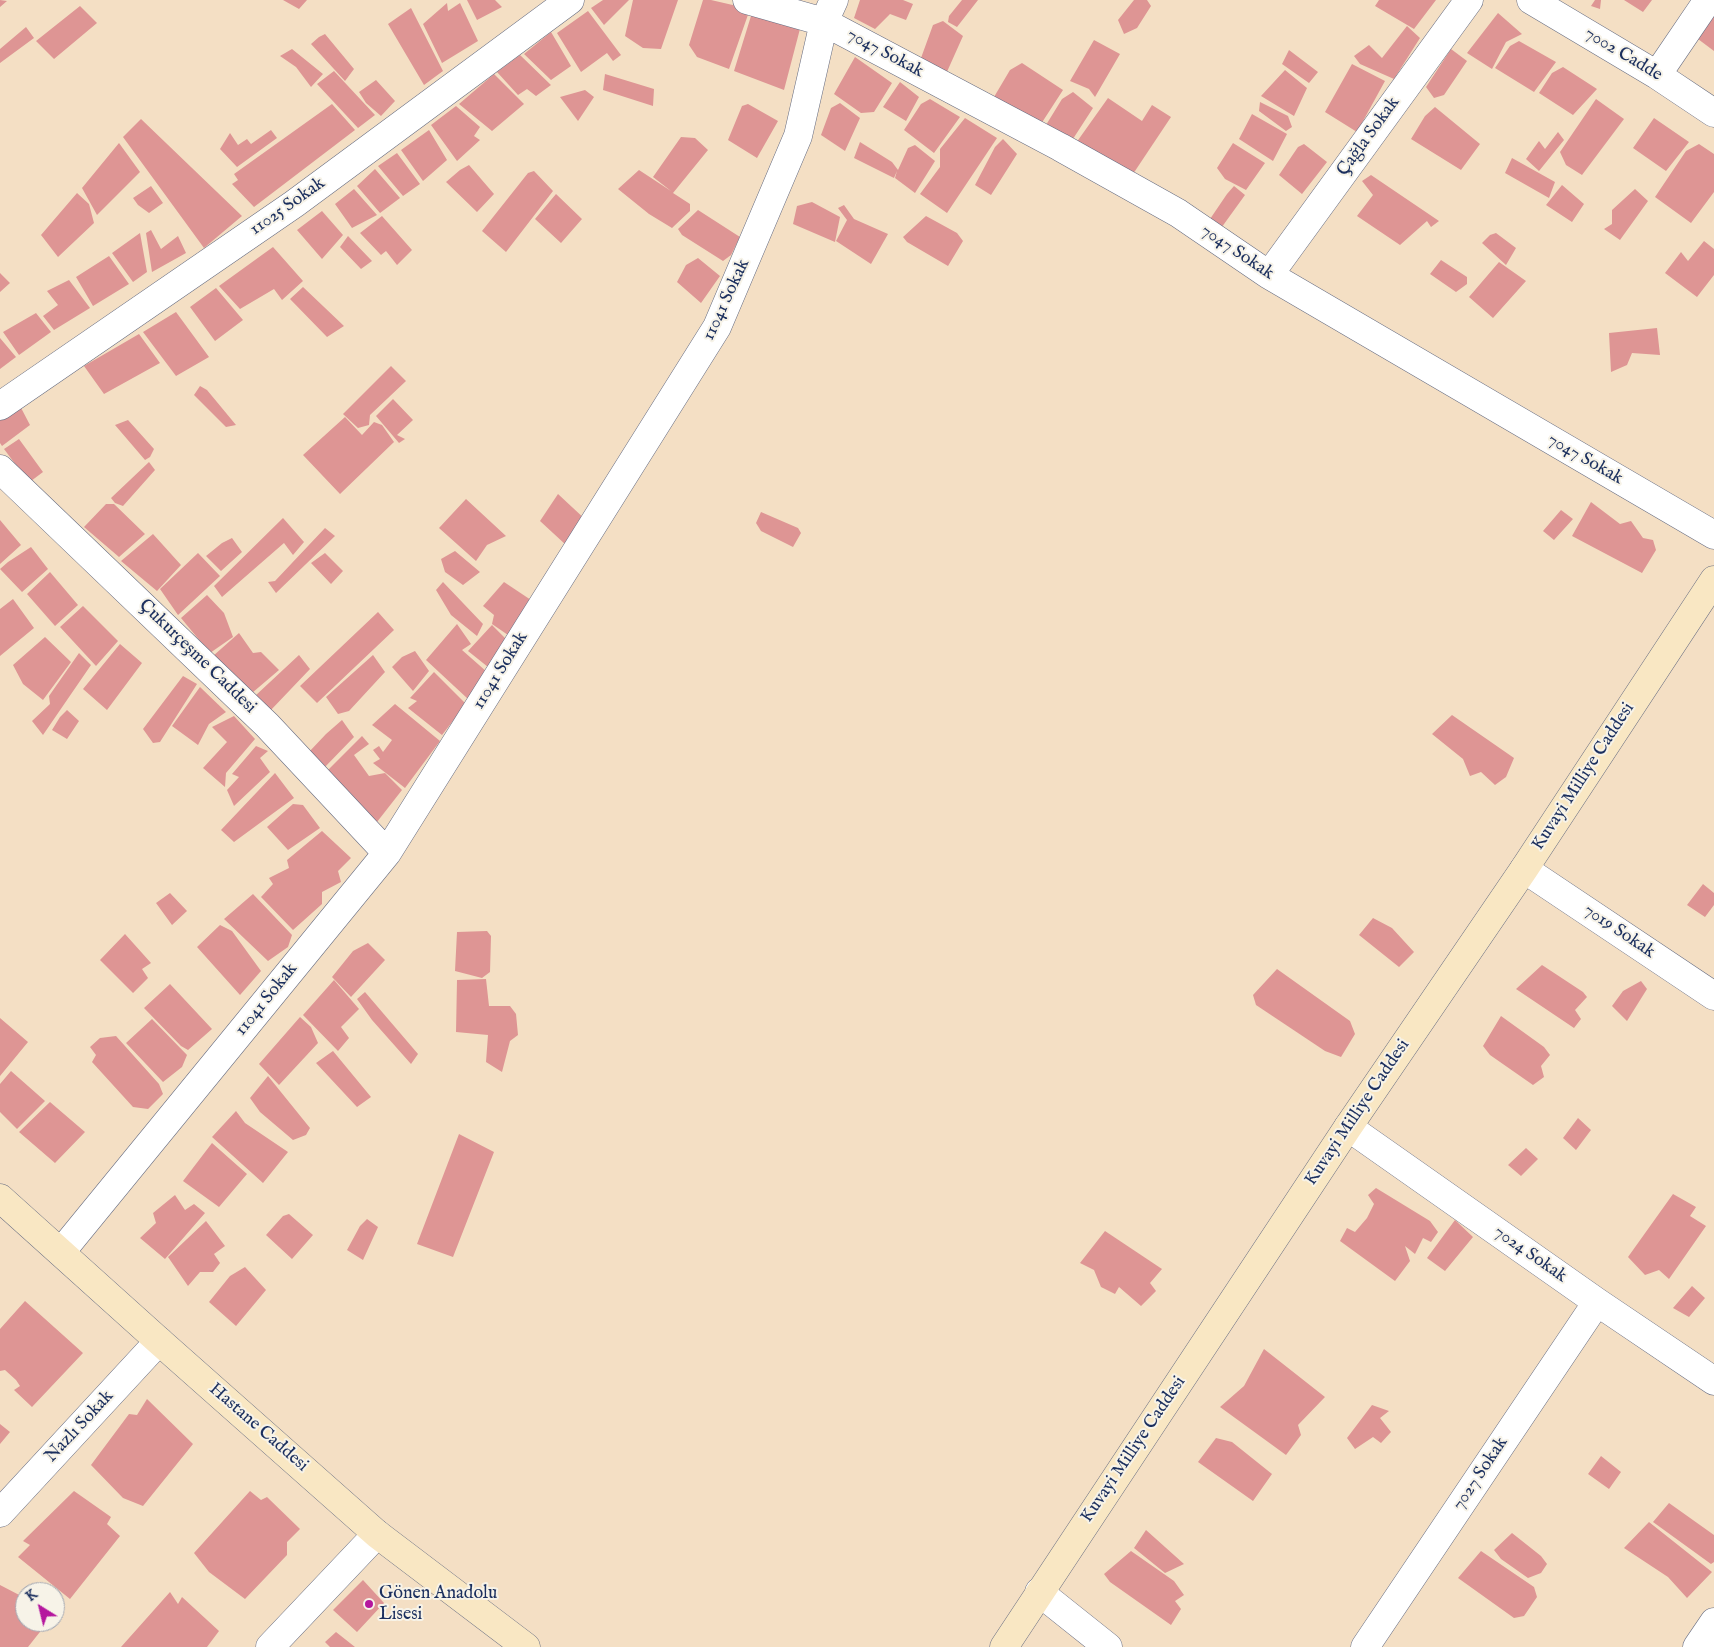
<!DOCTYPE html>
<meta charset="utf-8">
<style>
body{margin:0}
#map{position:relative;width:1714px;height:1647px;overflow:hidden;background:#f4dfc4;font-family:"IM FELL English",serif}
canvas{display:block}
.north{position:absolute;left:15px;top:1582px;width:50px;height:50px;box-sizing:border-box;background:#f7f3e8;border:1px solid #9fa5b1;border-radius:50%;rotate:324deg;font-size:14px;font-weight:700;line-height:20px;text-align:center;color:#1b2f5e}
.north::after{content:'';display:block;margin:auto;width:18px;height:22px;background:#b5179e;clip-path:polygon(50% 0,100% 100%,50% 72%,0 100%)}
</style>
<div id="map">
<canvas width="1714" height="1647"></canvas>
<div class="north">K</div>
</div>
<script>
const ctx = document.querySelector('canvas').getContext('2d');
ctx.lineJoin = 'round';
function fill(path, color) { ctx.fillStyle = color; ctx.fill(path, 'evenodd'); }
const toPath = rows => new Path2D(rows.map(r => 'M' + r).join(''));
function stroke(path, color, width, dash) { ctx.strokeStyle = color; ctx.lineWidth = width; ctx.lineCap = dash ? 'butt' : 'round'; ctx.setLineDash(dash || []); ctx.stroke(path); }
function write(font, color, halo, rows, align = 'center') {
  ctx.font = font + ' "IM FELL English",serif'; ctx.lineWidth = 4; ctx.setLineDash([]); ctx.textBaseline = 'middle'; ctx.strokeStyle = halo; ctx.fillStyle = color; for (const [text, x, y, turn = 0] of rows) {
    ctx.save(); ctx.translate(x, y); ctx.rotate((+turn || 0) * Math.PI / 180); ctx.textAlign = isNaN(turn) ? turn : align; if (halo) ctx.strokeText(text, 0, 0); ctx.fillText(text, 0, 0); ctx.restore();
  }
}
fill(toPath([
 [0,0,7,1,0,7],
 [283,0,307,0,299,9],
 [467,0,495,0,502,7,477,20],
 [603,0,629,0,604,25,591,8],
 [633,0,678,0,661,49,643,48,625,36],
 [703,0,711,0,750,9,729,69,697,57,689,45],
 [860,0,903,0,913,4,906,20,890,14,875,29,854,18],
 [962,0,978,0,957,27,948,22,949,16],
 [1134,0,1147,0,1151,6,1137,28,1124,34,1118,20],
 [1379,0,1436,0,1414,29,1375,6],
 [1595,0,1601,0,1600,9,1591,6],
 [1624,0,1652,0,1643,12],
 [447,3,448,11,460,3,478,41,442,63,423,24],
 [80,6,97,23,54,59,36,41],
 [411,8,443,71,424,85,388,24],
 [588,11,621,55,613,61,607,53,581,72,557,33],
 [766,13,801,25,784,90,734,71,751,16],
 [1498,13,1522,34,1506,42,1492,69,1467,53],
 [1714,15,1714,51,1698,39],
 [943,21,963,36,946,74,921,58,933,25],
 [1407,26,1420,38,1394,79,1360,64,1354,56,1369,45,1382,58],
 [26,27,34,38,0,63,0,49],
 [551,32,571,66,551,80,524,54],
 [325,34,354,69,345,81,311,44,319,37],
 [1094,40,1120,54,1095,97,1089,89,1070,81],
 [1519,41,1556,62,1534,92,1495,68,1510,46],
 [292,49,323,74,311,87,296,67,280,56],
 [1451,49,1467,61,1444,95,1434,98,1426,87],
 [1289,50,1318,72,1309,83,1282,64],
 [520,55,551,85,536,96,527,89,518,95,497,72],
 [855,57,892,83,874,112,861,113,834,94],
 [1022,63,1063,90,1041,124,994,97,1010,70],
 [1352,64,1385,81,1357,132,1325,112],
 [1563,67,1597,89,1573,115,1539,93,1552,73],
 [1285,70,1307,88,1294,116,1261,96],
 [334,71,375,115,358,128,317,84],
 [494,74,524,104,492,131,459,104],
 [605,74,654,89,653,106,603,90],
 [376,80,395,101,381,116,366,103,359,92],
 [900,82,919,97,906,121,883,107],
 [585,90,594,97,578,121,560,97],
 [1073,92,1093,108,1071,142,1046,125,1062,99],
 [1108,98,1142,121,1152,105,1171,117,1131,177,1076,143],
 [930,99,960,117,934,153,904,130,921,104],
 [1596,99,1624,119,1582,175,1566,165,1560,152],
 [1260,102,1288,116,1292,127,1286,131,1259,111],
 [840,103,860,118,845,151,821,135,831,108],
 [332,104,355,130,254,207,232,184,238,180,234,174],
 [748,104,778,121,757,158,728,140,742,106],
 [456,106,480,127,474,136,480,140,457,161,431,125],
 [1435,107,1480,144,1461,170,1411,139,1425,116],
 [1252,114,1287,134,1273,161,1239,139],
 [965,118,997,138,947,213,920,194,940,167,940,149],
 [1654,118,1689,142,1666,171,1633,148],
 [141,119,242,216,204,248,123,137],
 [271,130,277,138,237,167,220,149,230,133,238,145,247,139,251,144],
 [429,130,447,160,423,181,401,150],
 [1558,132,1564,140,1539,171,1526,159,1539,141,1545,149],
 [681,137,695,138,708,150,673,193,690,204,690,211,672,228,649,214,618,189,639,170,671,191,653,177],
 [1003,139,1017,154,991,195,975,185,995,147],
 [860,142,892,162,898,170,908,148,915,145,935,161,915,193,895,178,897,171,894,178,854,158],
 [119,143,140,172,97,215,82,188],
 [1233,143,1265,163,1246,190,1225,179,1217,168],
 [1304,144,1327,162,1302,194,1279,175,1298,147],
 [1699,144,1714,154,1714,192,1691,223,1655,197,1686,151],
 [397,153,420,184,403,196,378,166],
 [1512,158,1555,182,1549,198,1505,173],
 [469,165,494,194,477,212,446,182,460,170],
 [375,169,400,198,380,213,357,186],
 [534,171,553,191,506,252,482,231,528,173],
 [1371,175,1439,221,1431,227,1427,221,1400,245,1357,216,1373,195,1362,181],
 [1562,185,1584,204,1572,222,1546,205],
 [151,186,163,203,149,213,138,205,133,198],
 [1234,186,1245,195,1219,231,1208,222,1227,194],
 [354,189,377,215,352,228,335,204],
 [1635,189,1648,201,1620,240,1604,229,1612,224,1612,210],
 [77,193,89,204,94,223,58,257,41,235],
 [556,194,582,219,561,243,535,219],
 [812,202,840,217,835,242,793,224,797,206],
 [844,205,854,219,888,234,871,264,836,241,847,220,838,208],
 [698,210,740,237,731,255,723,261,682,235,678,229],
 [322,211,343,235,322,259,297,230],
 [382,216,412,250,397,265,386,251,381,255,360,233],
 [926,216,957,233,963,241,948,266,907,242,903,237],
 [151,230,161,249,178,236,186,253,152,272,146,233],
 [140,233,147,272,133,282,112,253],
 [1496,233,1516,248,1506,265,1482,243,1490,235],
 [348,236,372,261,361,269,340,247],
 [1704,241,1714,249,1714,275,1697,297,1665,273,1681,252,1688,261],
 [273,247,303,281,282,300,274,289,240,309,219,286],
 [109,256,129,284,93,306,76,277],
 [698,258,720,276,701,303,677,282,686,265],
 [1441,260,1467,277,1467,284,1456,292,1430,274],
 [1499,262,1526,281,1493,318,1469,297],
 [0,273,10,283,0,292],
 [69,280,90,308,54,330,43,316,58,305,47,291],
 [303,287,344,326,327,337,290,299],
 [216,288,243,320,215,341,190,307],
 [176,312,209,357,176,376,143,332],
 [36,313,51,332,19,355,3,332],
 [1657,328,1660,355,1632,353,1627,365,1611,372,1609,333],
 [139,334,160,363,104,394,84,366],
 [0,338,16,357,0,369],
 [391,366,406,381,370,415,369,425,358,428,343,414],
 [200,386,207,390,236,425,226,427,194,395],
 [393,399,413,420,397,435,405,439,399,443,376,416],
 [19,404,30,425,2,446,0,443,0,415],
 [345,417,362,435,374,422,382,425,394,442,340,494,303,455],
 [128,420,154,449,150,457,145,460,115,425],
 [19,439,43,472,27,484,16,465,4,449],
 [149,462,155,470,123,506,115,503,111,498],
 [558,494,587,521,566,545,540,521],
 [466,499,506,536,487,545,476,561,439,528],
 [1591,502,1620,524,1631,521,1643,538,1653,540,1656,550,1642,573,1572,536],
 [106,504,114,504,145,534,119,557,84,527],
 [1561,510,1573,519,1554,540,1543,531],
 [761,512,798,528,801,533,793,547,761,531,756,523],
 [283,518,304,542,293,555,284,543,222,597,214,586],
 [0,520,21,545,0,564],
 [325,528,335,536,276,593,268,582,275,581],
 [153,534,181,565,157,591,121,561],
 [232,538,242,552,221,571,206,556,222,543],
 [31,547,48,569,22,592,0,569,8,562],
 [455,551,480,572,463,585,445,572,441,559],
 [198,553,220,576,178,615,160,589],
 [325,553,343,571,331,584,311,563],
 [50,572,78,605,55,626,27,594],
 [443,582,483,624,477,636,451,615,436,590],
 [504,582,531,600,508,635,492,624,494,615,483,606],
 [207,595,224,613,233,637,210,653,181,618],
 [13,599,34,628,0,656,0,609],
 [83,606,118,641,96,666,60,627],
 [378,612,394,630,317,703,300,686],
 [457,624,471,644,462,650,487,672,468,699,426,660],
 [492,625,507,640,488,667,468,651],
 [239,633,253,653,261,652,279,670,252,693,213,656],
 [45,637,71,662,43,700,23,684,13,665],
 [120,644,142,663,107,710,83,689],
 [415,651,429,671,413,691,392,667,402,657],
 [79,653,91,665,43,735,32,721,50,704,49,696],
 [299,655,310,669,270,711,255,696],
 [373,655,385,672,349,711,338,714,326,697],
 [434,672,466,704,442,735,408,708,417,701,410,698],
 [183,676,197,684,160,742,153,743,143,729],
 [200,687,226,712,209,724,198,745,172,726],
 [395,704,440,741,405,788,373,763,380,759,373,750,379,746,383,752,392,740,372,725],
 [67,710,79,721,67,739,52,730,60,717],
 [1452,715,1514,758,1506,777,1495,785,1481,772,1470,776,1463,759,1432,734],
 [234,716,255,739,226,773,225,787,203,768,227,742,212,727],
 [342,720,354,737,324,768,309,752,326,734],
 [362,736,369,744,354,755,369,776,385,773,402,790,377,822,327,771],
 [256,746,268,751,260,758,270,772,234,806,227,790,239,777,232,774],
 [275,773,294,798,234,842,221,830],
 [293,804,303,805,320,828,288,850,267,827],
 [322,831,351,858,338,871,341,882,322,892,322,904,293,930,261,897,273,884,269,878,289,868,287,860],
 [1703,884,1714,893,1714,905,1705,917,1687,905],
 [170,893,187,911,172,925,156,903],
 [253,894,292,935,288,947,268,961,224,919],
 [1373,918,1392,928,1414,952,1399,967,1359,935],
 [220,925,232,931,261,971,240,995,197,947],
 [487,931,491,936,490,972,482,978,455,971,457,932],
 [125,934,151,963,142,969,148,978,133,993,100,960],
 [368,943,385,960,351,997,332,977,353,951],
 [1542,965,1583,992,1587,997,1575,1010,1581,1019,1574,1028,1516,989],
 [1277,969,1350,1021,1355,1034,1341,1057,1325,1051,1256,1005,1253,995],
 [486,979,489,1006,510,1006,516,1014,518,1035,510,1041,502,1072,486,1062,488,1035,456,1032,457,980],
 [334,980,359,1009,341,1027,349,1038,338,1051,303,1015],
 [1641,981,1647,989,1627,1021,1612,1006,1623,991],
 [170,984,212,1029,188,1050,181,1046,144,1008],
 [365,992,418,1054,411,1064,372,1020,357,999],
 [1501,1016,1544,1047,1550,1055,1541,1066,1544,1077,1533,1085,1490,1055,1483,1046],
 [300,1017,311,1027,318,1043,279,1085,259,1064],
 [0,1018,28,1042,0,1076],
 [152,1019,187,1055,182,1067,163,1082,126,1043],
 [116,1036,159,1084,163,1094,148,1109,133,1107,92,1062,96,1055,90,1047,100,1038],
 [333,1051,371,1097,357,1107,316,1063],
 [11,1071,45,1101,17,1129,0,1112,0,1084],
 [268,1076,310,1128,306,1135,293,1140,260,1112,250,1098],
 [50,1102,85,1132,55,1163,19,1132],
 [236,1111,245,1123,288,1152,263,1183,212,1137],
 [1578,1118,1591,1130,1576,1150,1563,1138],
 [459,1134,494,1152,453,1257,417,1244],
 [212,1143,247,1174,219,1207,183,1181],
 [1526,1148,1538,1159,1521,1176,1508,1165],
 [1376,1188,1430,1221,1438,1232,1431,1242,1423,1238,1415,1254,1405,1246,1410,1261,1395,1281,1340,1241,1347,1228,1355,1232,1367,1218,1374,1204,1368,1195],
 [1673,1194,1696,1207,1690,1216,1706,1226,1669,1279,1659,1270,1645,1275,1628,1257],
 [175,1195,185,1210,194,1204,205,1213,165,1259,140,1238,156,1223,153,1213],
 [289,1214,313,1235,292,1259,266,1235,283,1216],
 [367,1219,378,1227,363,1260,347,1250,360,1226],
 [1455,1220,1473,1237,1445,1271,1427,1258],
 [206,1221,225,1246,214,1254,220,1263,213,1272,200,1272,188,1286,168,1257],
 [1105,1231,1162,1269,1150,1283,1156,1291,1141,1306,1119,1287,1115,1294,1101,1287,1094,1270,1080,1263],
 [245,1267,266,1290,236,1326,209,1302,230,1276],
 [1692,1286,1705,1298,1689,1317,1673,1308],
 [25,1301,83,1353,32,1407,14,1390,20,1386,16,1380,5,1370,0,1371,0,1329],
 [1264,1349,1325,1397,1298,1425,1301,1435,1286,1455,1220,1407,1244,1386],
 [147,1399,193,1444,143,1506,123,1498,91,1465,129,1414,137,1415],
 [1372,1405,1389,1411,1380,1418,1391,1432,1381,1443,1373,1437,1355,1449,1347,1438],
 [0,1424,10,1432,0,1444],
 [1216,1438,1232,1442,1272,1474,1253,1501,1198,1462],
 [1601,1456,1621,1472,1609,1489,1588,1474],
 [74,1491,111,1517,107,1524,120,1536,70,1599,18,1557,30,1545,23,1541],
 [250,1491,261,1500,267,1497,300,1529,287,1542,287,1555,245,1599,209,1572,194,1553],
 [1669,1503,1714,1535,1714,1562,1711,1564,1653,1522],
 [1649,1522,1712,1572,1687,1598,1668,1577,1624,1548],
 [1146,1530,1184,1564,1165,1573,1134,1548],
 [1512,1533,1541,1556,1547,1564,1541,1573,1528,1578,1501,1559,1494,1550],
 [1131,1551,1174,1581,1184,1595,1175,1601,1181,1609,1171,1625,1110,1582,1104,1574],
 [1481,1551,1534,1587,1537,1597,1524,1616,1514,1618,1458,1578],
 [363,1580,384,1603,357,1632,333,1610],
 [0,1585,25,1598,25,1622,47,1623,28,1647,0,1647],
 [170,1592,178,1604,182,1597,219,1631,207,1647,121,1647],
 [336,1632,355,1647,330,1647,325,1642]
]), '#de9594');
const street = toPath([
 [747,0,824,22,1060,147,1178,213,1269,275,1714,535],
 [1531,0,1657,75,1714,113],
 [1657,75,1708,0],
 [1269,275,1469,0],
 [0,406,294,204,570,0],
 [0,469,267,725,387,853],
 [1524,869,1714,996],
 [1348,1127,1597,1302,1714,1381],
 [61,1252,387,853,717,327,798,136,824,22,834,0],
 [0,1513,159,1341],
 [1039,1592,1108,1647],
 [270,1647,377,1534],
 [1365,1647,1597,1302],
 [1697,1647,1714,1622]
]);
const secondary = toPath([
 [0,1198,159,1341,377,1534,526,1647],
 [1004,1647,1348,1127,1524,869,1714,580]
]);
stroke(street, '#676d82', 29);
stroke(secondary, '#676d82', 29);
stroke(street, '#fff', 28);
stroke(secondary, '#f9e7c3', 28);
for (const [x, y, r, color] of [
 [369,1604,5,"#b5179e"]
]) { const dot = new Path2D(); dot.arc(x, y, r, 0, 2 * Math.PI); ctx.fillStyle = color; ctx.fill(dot); stroke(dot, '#f7f3e8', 2); }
write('18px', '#1b2f5e', '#f7f3e8', [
 ["7047 Sokak",885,54,28],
 ["7002 Cadde",1623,55,31],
 ["Çağla Sokak",1369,137,-54],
 ["11025 Sokak",288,207,-35],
 ["7047 Sokak",1237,253,34],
 ["11041 Sokak",727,300,-65],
 ["7047 Sokak",1585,460,30],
 ["Çukurçeşme Caddesi",197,657,44],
 ["11041 Sokak",501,671,-58],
 ["Kuvayi Milliye Caddesi",1584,777,-57],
 ["7019 Sokak",1619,932,34],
 ["11041 Sokak",267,1000,-51],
 ["Kuvayi Milliye Caddesi",1358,1113,-56],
 ["7024 Sokak",1530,1255,35],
 ["Nazlı Sokak",80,1427,-47],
 ["Hastane Caddesi",258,1428,41],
 ["Kuvayi Milliye Caddesi",1134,1450,-56],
 ["7027 Sokak",1481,1474,-56]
]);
write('18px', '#1b2f5e', '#f7f3e8', [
 ["Gönen Anadolu",379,1594],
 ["Lisesi",379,1615]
], 'left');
</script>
